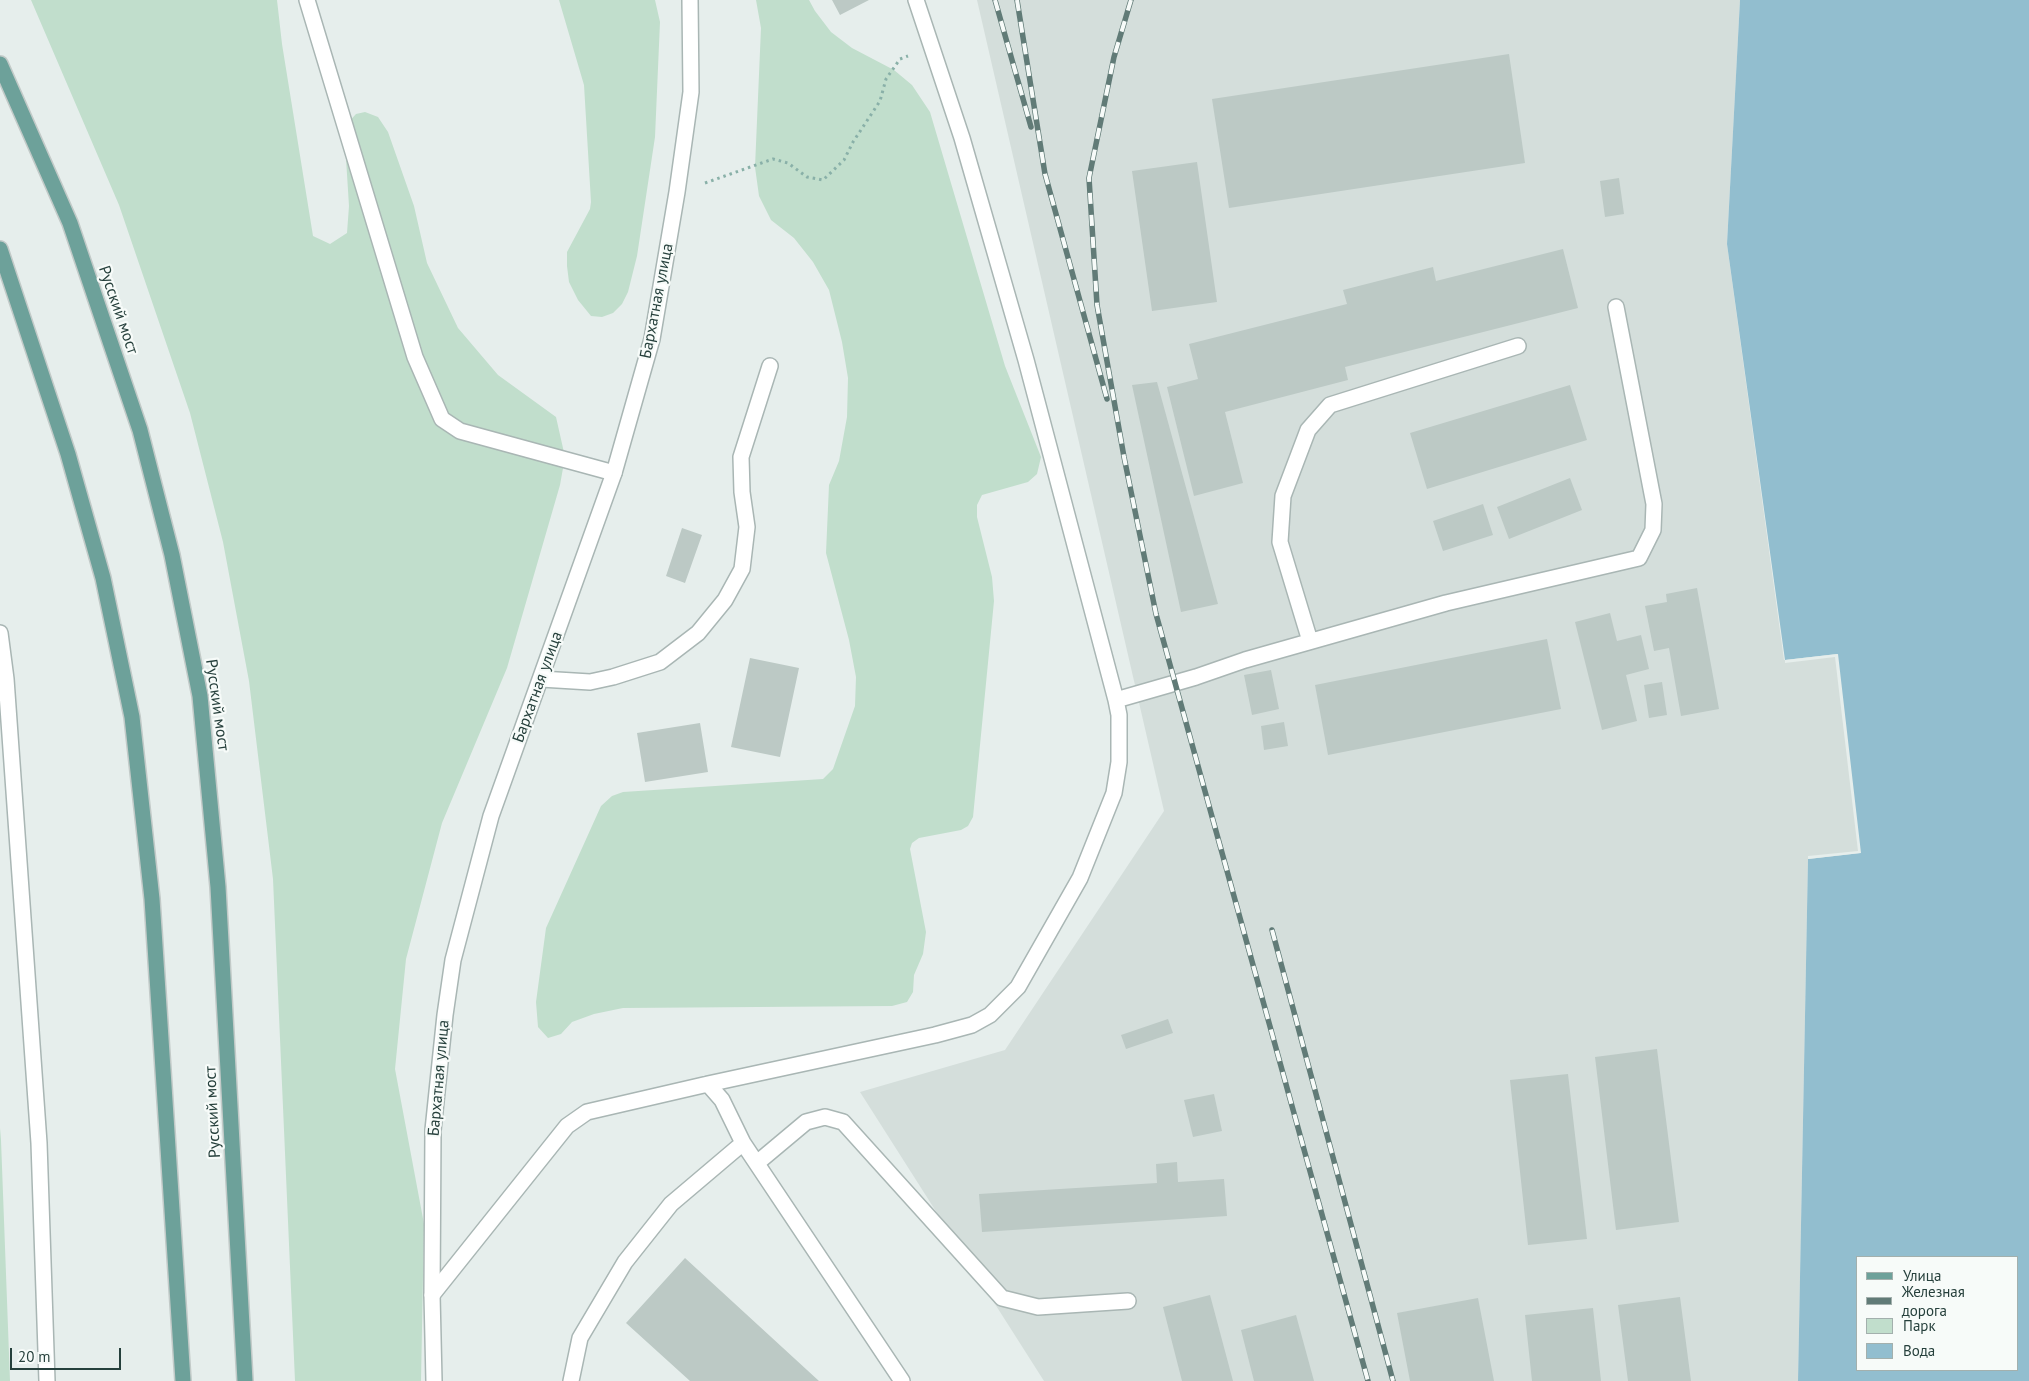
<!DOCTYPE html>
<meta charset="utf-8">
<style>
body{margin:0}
#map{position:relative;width:2029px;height:1381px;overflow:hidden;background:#e6eeec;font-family:"PT Sans",sans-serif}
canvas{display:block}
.legend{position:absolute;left:1856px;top:1256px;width:162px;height:115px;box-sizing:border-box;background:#f7fbf9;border:1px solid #a3b0ad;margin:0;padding:6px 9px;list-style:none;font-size:15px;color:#26403c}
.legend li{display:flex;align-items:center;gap:10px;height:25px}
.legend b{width:25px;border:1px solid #a3b0ad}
.scale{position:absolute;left:10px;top:1348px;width:111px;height:22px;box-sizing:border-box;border:2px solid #26403c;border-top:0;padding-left:6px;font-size:15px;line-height:18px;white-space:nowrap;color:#26403c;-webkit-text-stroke:4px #f7fbf9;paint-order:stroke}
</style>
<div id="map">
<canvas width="2029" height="1381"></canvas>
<ul class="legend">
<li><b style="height:6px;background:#6da19a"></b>Улица</li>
<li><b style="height:6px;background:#617b77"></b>Железная дорога</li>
<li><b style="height:14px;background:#c1decc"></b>Парк</li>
<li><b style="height:14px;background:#92becf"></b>Вода</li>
</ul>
<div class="scale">20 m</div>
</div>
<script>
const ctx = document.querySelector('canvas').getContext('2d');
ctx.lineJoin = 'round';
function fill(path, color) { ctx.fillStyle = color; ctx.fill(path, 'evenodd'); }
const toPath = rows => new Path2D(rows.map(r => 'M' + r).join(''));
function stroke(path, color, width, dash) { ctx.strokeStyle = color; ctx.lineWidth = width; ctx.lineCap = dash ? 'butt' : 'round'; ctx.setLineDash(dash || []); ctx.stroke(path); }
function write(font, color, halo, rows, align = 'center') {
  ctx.font = font + ' "PT Sans",sans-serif'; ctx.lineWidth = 4.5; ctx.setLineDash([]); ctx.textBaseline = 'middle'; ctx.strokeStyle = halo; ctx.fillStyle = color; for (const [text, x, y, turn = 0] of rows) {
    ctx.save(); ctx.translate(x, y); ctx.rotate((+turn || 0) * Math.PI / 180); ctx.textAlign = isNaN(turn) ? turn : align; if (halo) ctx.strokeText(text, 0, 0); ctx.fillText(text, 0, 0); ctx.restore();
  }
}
fill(toPath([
 [977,0,1740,0,1727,244,1784,660,1838,654,1861,853,1808,859,1798,1381,1044,1381,860,1092,1005,1050,1164,811]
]), '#d4dedb');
fill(toPath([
 [31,0,277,0,282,44,313,236,330,244,347,233,349,206,344,127,356,114,365,112,378,117,388,132,414,206,427,263,458,328,498,375,556,417,565,457,560,485,507,668,442,823,406,959,395,1069,424,1224,421,1381,295,1381,273,879,249,681,223,542,190,413,119,205],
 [559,0,655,0,660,22,655,137,637,256,628,292,622,304,613,313,602,317,591,316,578,300,569,282,567,266,567,252,590,209,591,202,584,85],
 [756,0,809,0,815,11,831,32,852,48,894,70,912,85,930,112,1005,366,1041,457,1037,474,1028,482,982,495,977,505,977,517,992,577,994,601,973,817,968,826,961,830,919,838,912,843,910,849,926,932,923,954,914,975,913,992,907,1002,892,1006,623,1008,594,1014,572,1022,561,1034,548,1038,538,1027,536,1002,546,928,601,806,612,796,623,792,823,779,833,769,855,706,856,677,849,640,826,553,829,485,839,461,847,417,848,378,842,342,829,290,813,262,794,238,771,220,759,196,755,167,761,28],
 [0,1128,1,1140,10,1381,0,1381]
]), '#c1decc');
fill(toPath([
 [1740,0,2029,0,2029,1381,1798,1381,1808,859,1860,853,1837,654,1785,660,1727,244],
 [1858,1257,2018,1257,2018,1370,1858,1370]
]), '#92becf');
fill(toPath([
 [1838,654,1861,853,1808,859,1808,856,1858,851,1835,657,1785,663,1785,660]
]), '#e6eeec');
fill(toPath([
 [832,0,869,0,840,15],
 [1509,54,1525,163,1229,208,1212,99],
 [1197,162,1217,302,1152,311,1132,171],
 [1619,178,1624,214,1605,217,1600,181],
 [1563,249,1578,308,1345,367,1348,380,1225,412,1243,483,1194,496,1167,387,1198,379,1189,344,1347,304,1343,290,1433,267,1436,281],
 [1157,382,1218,604,1181,612,1132,385],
 [1570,385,1587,440,1427,489,1410,433],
 [1570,478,1582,510,1509,539,1497,507],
 [1483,504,1493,535,1443,551,1433,521],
 [682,528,702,535,685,583,666,576],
 [1697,588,1719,709,1681,716,1669,648,1654,651,1645,606,1667,602,1666,594],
 [1610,613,1617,641,1641,635,1649,669,1626,675,1637,721,1602,730,1575,622],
 [1547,639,1561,709,1328,755,1315,685],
 [750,658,799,668,780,757,731,747],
 [1271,670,1279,709,1252,715,1244,675],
 [1662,682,1667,715,1649,718,1644,685],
 [1284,722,1288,746,1264,750,1261,726],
 [700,723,708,772,645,782,637,733],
 [1168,1019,1173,1033,1126,1049,1121,1035],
 [1657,1049,1679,1222,1616,1230,1595,1057],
 [1568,1074,1587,1239,1528,1245,1510,1080],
 [1214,1094,1222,1131,1193,1137,1184,1100],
 [1177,1162,1178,1182,1224,1179,1227,1216,982,1232,979,1194,1157,1183,1156,1164],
 [685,1258,819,1381,690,1381,626,1323],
 [1210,1295,1233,1381,1182,1381,1163,1307],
 [1680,1297,1691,1381,1628,1381,1618,1305],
 [1478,1298,1494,1381,1410,1381,1397,1313],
 [1593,1308,1601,1381,1532,1381,1525,1315],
 [1296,1315,1314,1381,1254,1381,1241,1330]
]), '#bcc9c5');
const service = toPath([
 [307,0,415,357,442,419,460,431,614,473],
 [0,633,6,679,39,1143,47,1381],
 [1310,641,1280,542,1283,496,1308,430,1330,405,1518,346],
 [541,679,590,682,613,677,660,662,698,633,725,600,742,569,747,527,742,492,741,457,770,366],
 [1116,700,1196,677,1245,660,1446,603,1639,558,1653,530,1654,504,1616,307],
 [708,1084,722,1100,743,1143],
 [757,1163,806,1122,825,1117,843,1122,1002,1298,1038,1307,1128,1301],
 [432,1295,567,1126,587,1112,708,1084,935,1035,972,1025,990,1015,1018,987,1080,878,1114,793,1119,762,1119,715,1116,700,1026,360,962,138,916,0],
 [571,1381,580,1338,625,1262,671,1204,743,1143,902,1381]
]);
const tertiary = toPath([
 [434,1381,432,1295,433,1130,445,1015,453,960,491,816,614,473,652,339,677,192,691,92,690,0]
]);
const primary = toPath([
 [0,64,70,223,140,430,172,555,200,696,218,887,245,1381],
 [0,249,68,454,103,578,132,717,152,899,183,1381]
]);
stroke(service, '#a9b6b4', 18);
stroke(tertiary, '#a9b6b4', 18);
stroke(primary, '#c2cac8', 18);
stroke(toPath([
 [705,183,773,159,788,163,807,177,823,180,844,160,853,142,880,101,886,79,900,59,908,56]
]), '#89b0a8', 3, [2.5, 4]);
stroke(service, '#fff', 15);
stroke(tertiary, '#fff', 15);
stroke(primary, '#6da19a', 15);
const rail = toPath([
 [995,0,1031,127],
 [1017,0,1045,174,1107,399],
 [1131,0,1114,57,1089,178,1097,305,1124,457,1156,614,1368,1381],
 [1272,930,1393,1381]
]);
stroke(rail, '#617b77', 5.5);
stroke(rail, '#f7fbf9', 4, [11]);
write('16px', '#26403c', '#f7fbf9', [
 ["Бархатная улица",657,301,-79],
 ["Русский мост",118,310,71],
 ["Бархатная улица",538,687,-70],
 ["Русский мост",217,705,82],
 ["Бархатная улица",439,1078,-85],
 ["Русский мост",213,1112,-93]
]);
</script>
